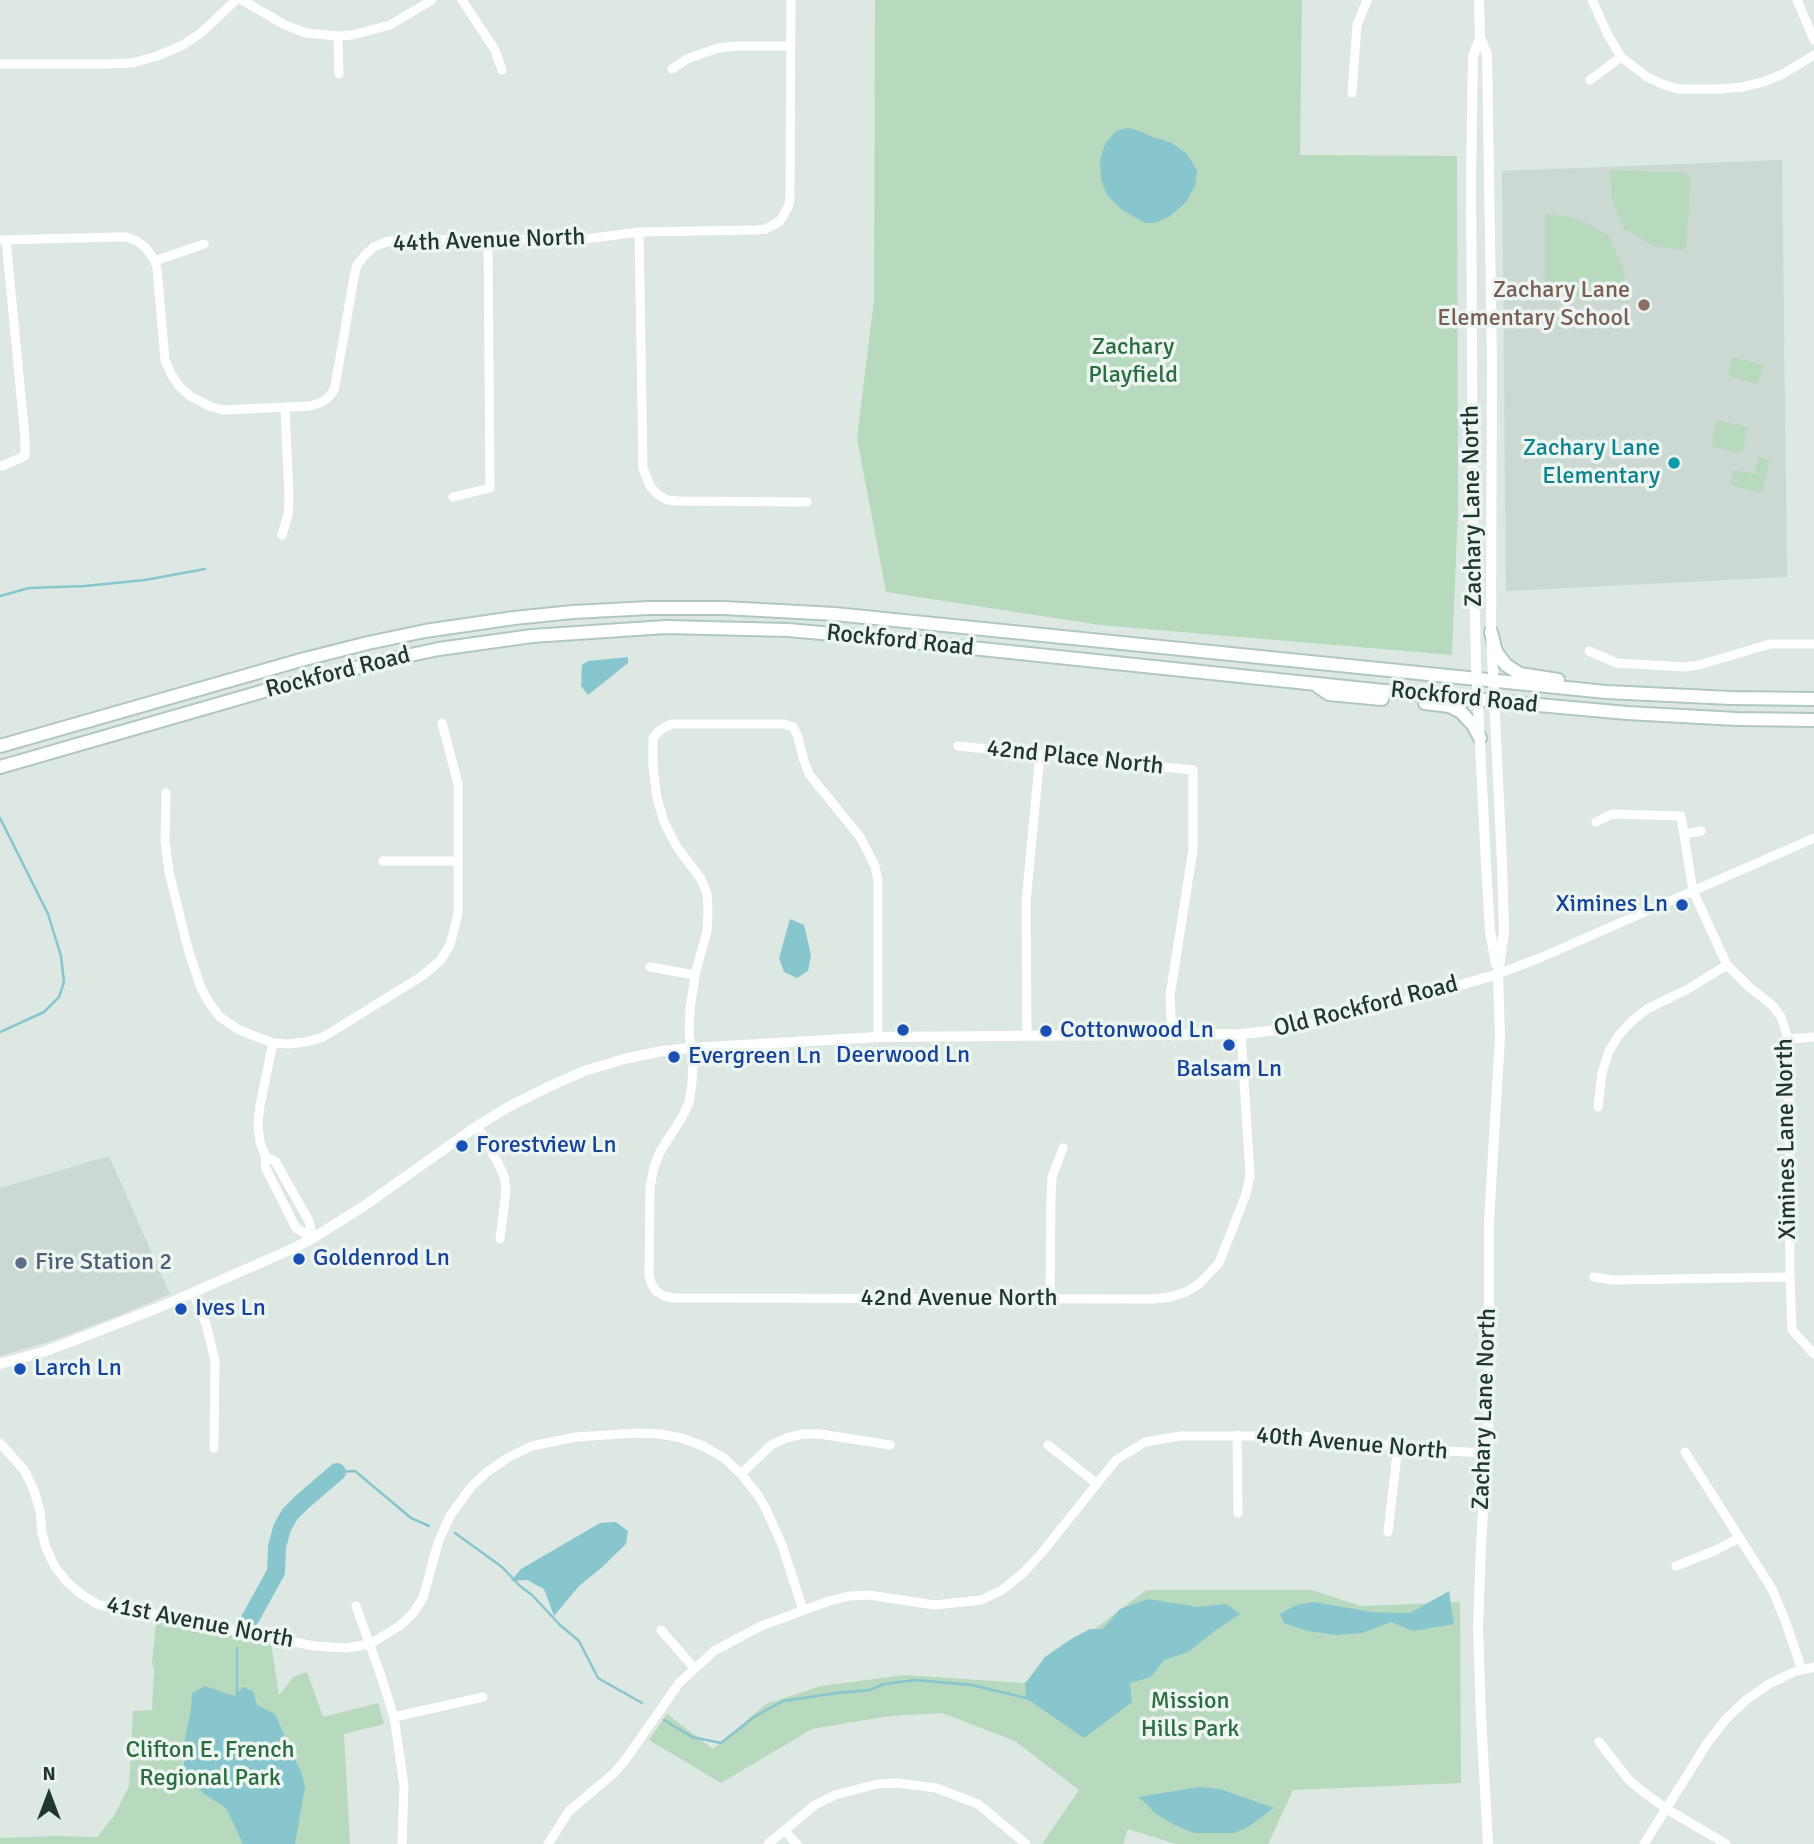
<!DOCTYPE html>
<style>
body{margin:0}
#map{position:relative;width:1814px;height:1844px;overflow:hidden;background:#dde8e3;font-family:Signika,sans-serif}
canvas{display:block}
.north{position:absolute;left:14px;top:1760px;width:70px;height:70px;-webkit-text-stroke:5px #edf5f1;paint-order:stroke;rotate:0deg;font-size:19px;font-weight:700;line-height:28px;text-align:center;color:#20372f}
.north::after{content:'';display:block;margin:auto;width:24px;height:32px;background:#20372f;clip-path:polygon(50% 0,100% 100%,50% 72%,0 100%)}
</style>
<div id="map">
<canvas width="1814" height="1844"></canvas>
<div class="north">N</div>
</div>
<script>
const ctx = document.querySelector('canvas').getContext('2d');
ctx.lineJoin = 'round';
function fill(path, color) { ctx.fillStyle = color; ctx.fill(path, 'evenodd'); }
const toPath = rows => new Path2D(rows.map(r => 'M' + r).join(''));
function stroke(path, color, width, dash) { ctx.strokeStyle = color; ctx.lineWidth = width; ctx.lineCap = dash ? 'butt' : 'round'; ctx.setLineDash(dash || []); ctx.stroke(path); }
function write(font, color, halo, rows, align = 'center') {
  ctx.font = font + ' Signika,sans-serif'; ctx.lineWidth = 7; ctx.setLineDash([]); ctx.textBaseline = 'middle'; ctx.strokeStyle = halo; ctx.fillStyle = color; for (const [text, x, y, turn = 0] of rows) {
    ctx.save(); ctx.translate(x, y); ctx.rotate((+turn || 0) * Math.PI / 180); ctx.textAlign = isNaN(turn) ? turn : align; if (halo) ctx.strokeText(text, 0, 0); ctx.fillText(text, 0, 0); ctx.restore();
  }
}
fill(toPath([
 [1782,160,1787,577,1506,591,1502,171],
 [109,1156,170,1294,120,1315,51,1341,0,1356,0,1188]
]), '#ccd8d2');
fill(toPath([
 [875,0,1302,0,1300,155,1457,156,1458,509,1452,655,1100,625,886,592,857,438,874,300],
 [1610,170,1686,173,1691,180,1686,251,1654,246,1625,230,1612,200],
 [1545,213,1579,219,1609,236,1623,269,1629,303,1551,293,1545,288],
 [1733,357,1763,365,1758,384,1728,376],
 [1717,420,1748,427,1743,450,1738,453,1714,447,1712,442],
 [1758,457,1770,460,1762,493,1730,485,1734,470,1754,474],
 [1146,1590,1312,1590,1361,1606,1460,1602,1461,1783,1293,1790,1268,1844,1176,1844,1128,1829,1123,1844,1042,1844,1079,1790,1015,1741,942,1713,889,1716,812,1729,721,1783,649,1740,667,1714,713,1749,766,1704,821,1686,904,1675,1024,1683],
 [156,1622,271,1643,279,1695,293,1677,307,1672,323,1717,378,1703,384,1724,344,1734,350,1844,0,1844,0,1838,4,1838,55,1836,97,1837,114,1816,129,1786,133,1711,152,1710,154,1671,152,1663]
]), '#b7d9be');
fill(toPath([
 [1128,128,1140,131,1152,137,1170,142,1186,153,1197,170,1195,186,1186,202,1170,216,1155,223,1145,223,1122,210,1107,195,1101,180,1100,160,1105,144,1116,131],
 [628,657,628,663,588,695,581,686,582,665,588,661],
 [790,919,804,925,811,955,808,971,797,978,784,972,779,958],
 [616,1522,628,1531,626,1544,600,1569,579,1586,554,1616,544,1589,527,1580,511,1581,521,1569,600,1523],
 [1449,1591,1454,1624,1413,1631,1391,1622,1362,1633,1336,1635,1308,1631,1284,1623,1280,1614,1296,1605,1314,1602,1372,1612,1410,1613],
 [1148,1599,1198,1607,1226,1604,1240,1614,1216,1630,1188,1652,1164,1660,1151,1677,1130,1683,1132,1702,1084,1738,1026,1698,1025,1684,1045,1657,1071,1639,1090,1629,1103,1629,1120,1609],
 [205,1686,234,1696,243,1687,253,1691,257,1705,275,1714,301,1772,305,1786,295,1844,243,1844,226,1808,203,1793,184,1771,184,1743,191,1710,192,1693],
 [1199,1787,1220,1789,1274,1808,1248,1827,1234,1833,1194,1833,1175,1825,1156,1814,1139,1797]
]), '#87c6cc');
stroke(toPath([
 [0,596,29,588,85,586,145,580,205,569],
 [0,818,48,914,61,956,64,982,59,997,44,1012,0,1032],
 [337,1472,355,1471,411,1518,429,1526],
 [455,1533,502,1567,520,1586,532,1595,560,1625,579,1641,598,1678,642,1703],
 [237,1697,237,1648],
 [664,1720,692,1737,721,1743,754,1717,783,1701,837,1693,870,1690,884,1684,915,1680,972,1685,1026,1698,1028,1697]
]), '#87c6cc', 2.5);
stroke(toPath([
 [250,1619,276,1572,277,1547,282,1528,290,1514,302,1502,337,1472]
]), '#87c6cc', 18);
const secondary = toPath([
 [1491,632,1496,652,1506,665,1520,674,1558,680],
 [1316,685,1329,694,1382,699],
 [1425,703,1449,706,1461,712,1473,725,1480,738],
 [0,746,301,660,368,643,425,631,514,618,573,612,649,608,724,608,835,614,1606,692,1731,698,1814,699],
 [0,767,271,689,401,657,439,649,532,636,666,627,788,630,866,637,1384,691,1627,713,1737,719,1814,720]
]);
stroke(secondary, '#b1c8be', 16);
stroke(toPath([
 [242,0,285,25,306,33,338,36,352,35,390,25,432,0],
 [462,0,495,50,502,70],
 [1592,0,1608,35,1621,57,1647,77,1662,84,1678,89,1720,89,1742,87,1763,82,1783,74,1814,55],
 [1797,0,1814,40],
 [338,36,339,74],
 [0,64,105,64,132,63,157,56,181,46,201,33,236,0],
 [672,69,687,59,718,48,736,46,791,46],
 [1590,80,1621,57],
 [1352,93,1357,25,1367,0],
 [639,232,643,468,650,486,657,494,667,500,679,501,807,502],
 [0,240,118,237,126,237,137,241,146,248,155,261,157,269,165,360,171,374,179,386,190,396,209,406,223,410,310,406,320,403,328,398,334,390,336,381,354,277,357,265,365,255,374,247,386,242,397,240,586,239,639,232,756,230,766,229,780,221,789,205,790,196,791,0],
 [155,261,204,244],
 [2,466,25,456,25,438,6,240],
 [453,497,490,488,488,240],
 [282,535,288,515,289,497,285,407],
 [1589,651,1617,663,1684,667,1699,665,1770,644,1814,644],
 [958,746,1193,770,1193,849,1170,996,1172,1036],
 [166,793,165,841,169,872,188,949,201,988,210,1004,220,1017,239,1030,273,1043,289,1044,306,1042,323,1037,338,1028,422,976,440,961,450,945,458,914,458,784,442,723],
 [1596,822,1612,814,1681,816,1693,891,1727,965,1748,986,1772,1005,1781,1017,1788,1039,1789,1051,1790,1277,1792,1330,1814,1354],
 [1684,834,1701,831],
 [383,861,457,861],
 [650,967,695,975],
 [1498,974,1542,957,1814,838],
 [1027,1035,1026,902,1040,754],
 [878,1037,878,881,875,866,860,837,809,774,804,761,798,737,793,727,784,724,672,724,665,727,658,732,653,738,653,767,657,798,664,822,677,847,701,879,707,894,708,911,707,931,695,975,690,1010,689,1033,693,1064,692,1083,689,1103,681,1119,661,1150,654,1167,650,1187,649,1275,651,1283,656,1291,664,1296,674,1298,1154,1299,1170,1297,1186,1292,1199,1284,1219,1263,1246,1194,1250,1175,1241,1034],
 [1788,1039,1814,1037],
 [273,1043,260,1105,258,1124,260,1142,266,1157,265,1167,296,1228,313,1238],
 [1598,1107,1602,1073,1609,1051,1619,1035,1632,1021,1647,1009,1688,989,1727,965],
 [477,1126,498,1163,504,1176,506,1190,500,1239],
 [266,1157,275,1161,309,1221,313,1238],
 [1594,1277,1613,1280,1790,1277],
 [193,1293,206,1324,215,1361,214,1448],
 [1050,1299,1051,1196,1052,1177,1063,1148],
 [1237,1435,1238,1513],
 [0,1443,24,1470,34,1490,40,1512,42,1533,46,1548,55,1567,67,1582,81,1594,97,1604,115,1609,148,1613,314,1646,346,1648,370,1644,401,1625,414,1612,423,1598,438,1543,450,1516,471,1487,487,1472,509,1457,532,1446,576,1437,637,1433,660,1434,682,1438,703,1446,724,1458,741,1474,758,1495,766,1509,782,1545,803,1610],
 [1048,1445,1096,1483],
 [1685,1452,1772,1589,1786,1623,1802,1670],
 [741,1474,771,1445,786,1438,803,1434,820,1434,890,1445],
 [1388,1532,1398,1446],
 [1676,1566,1714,1551,1739,1538],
 [356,1606,381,1676,394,1717,404,1785,402,1844],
 [661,1630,694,1668],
 [394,1717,483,1697],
 [1599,1742,1629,1780,1641,1790,1665,1808,1726,1844],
 [784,1830,797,1844],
 [548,1844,569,1811,613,1774,626,1759,679,1683,714,1651,761,1626,829,1601,849,1596,869,1595,935,1605,981,1600,1002,1590,1022,1574,1040,1555,1116,1460,1145,1442,1180,1436,1297,1436,1319,1437,1427,1450,1487,1453],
 [768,1844,815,1805,835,1795,877,1784,897,1783,936,1788,978,1804,1026,1844],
 [1644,1844,1708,1742,1726,1719,1746,1700,1769,1684,1794,1672,1814,1667]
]), '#fff', 9);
stroke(toPath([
 [1479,0,1480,38,1487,54,1492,363,1491,632,1502,863,1504,931,1498,974,1500,1037,1489,1221,1489,1406,1481,1546,1478,1628,1481,1717,1488,1844],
 [1480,38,1473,56,1471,180,1473,516,1476,665,1486,864,1490,931,1496,964],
 [0,1364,43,1352,75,1340,160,1307,292,1249,313,1238,364,1206,477,1126,510,1106,546,1088,584,1071,624,1059,662,1051,691,1048,878,1037,1241,1034,1289,1029,1378,1009,1498,974]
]), '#fff', 10);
stroke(secondary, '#fff', 12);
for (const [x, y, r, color] of [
 [1644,305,7,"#8d6e63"],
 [1674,463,7,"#0f9aa8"],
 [1682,905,7,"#1a4fb4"],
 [903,1030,7,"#1a4fb4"],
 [1046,1031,7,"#1a4fb4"],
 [1229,1045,7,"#1a4fb4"],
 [674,1057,7,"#1a4fb4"],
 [462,1146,7,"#1a4fb4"],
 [299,1259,7,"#1a4fb4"],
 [21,1263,7,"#5c6f8a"],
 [181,1309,7,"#1a4fb4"],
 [20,1369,7,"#1a4fb4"]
]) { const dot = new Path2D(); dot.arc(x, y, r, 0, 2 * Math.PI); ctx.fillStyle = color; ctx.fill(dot); stroke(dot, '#edf5f1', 2.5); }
write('24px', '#20372f', '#edf5f1', [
 ["44th Avenue North",489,241,-2],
 ["Zachary Lane North",1473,506,-91],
 ["Rockford Road",900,641,6],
 ["Rockford Road",338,673,-14],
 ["Rockford Road",1464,698,6],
 ["42nd Place North",1075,758,6],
 ["Old Rockford Road",1366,1007,-14],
 ["Ximines Lane North",1787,1139,-91],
 ["42nd Avenue North",959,1299],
 ["Zachary Lane North",1485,1409,-88],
 ["40th Avenue North",1352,1444,5],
 ["41st Avenue North",200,1623,11]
]);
write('24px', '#785e54', '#edf5f1', [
 ["Zachary Lane",1630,291],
 ["Elementary School",1630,319]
], 'right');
write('24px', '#2c6c41', '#edf5f1', [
 ["Zachary",1133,348],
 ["Playfield",1133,376],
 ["Mission",1190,1702],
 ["Hills Park",1190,1730],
 ["Clifton E. French",210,1751],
 ["Regional Park",210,1779]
]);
write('24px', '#0d838f', '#edf5f1', [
 ["Zachary Lane",1660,449],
 ["Elementary",1660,477]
], 'right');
write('24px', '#164399', '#edf5f1', [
 ["Ximines Ln",1668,905,"right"],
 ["Cottonwood Ln",1060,1031],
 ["Deerwood Ln",903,1056,"center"],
 ["Evergreen Ln",688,1057],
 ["Balsam Ln",1229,1070,"center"],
 ["Forestview Ln",476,1146],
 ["Goldenrod Ln",313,1259],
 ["Ives Ln",195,1309],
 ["Larch Ln",34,1369]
], 'left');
write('24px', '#4e5e75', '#edf5f1', [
 ["Fire Station 2",35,1263]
], 'left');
</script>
